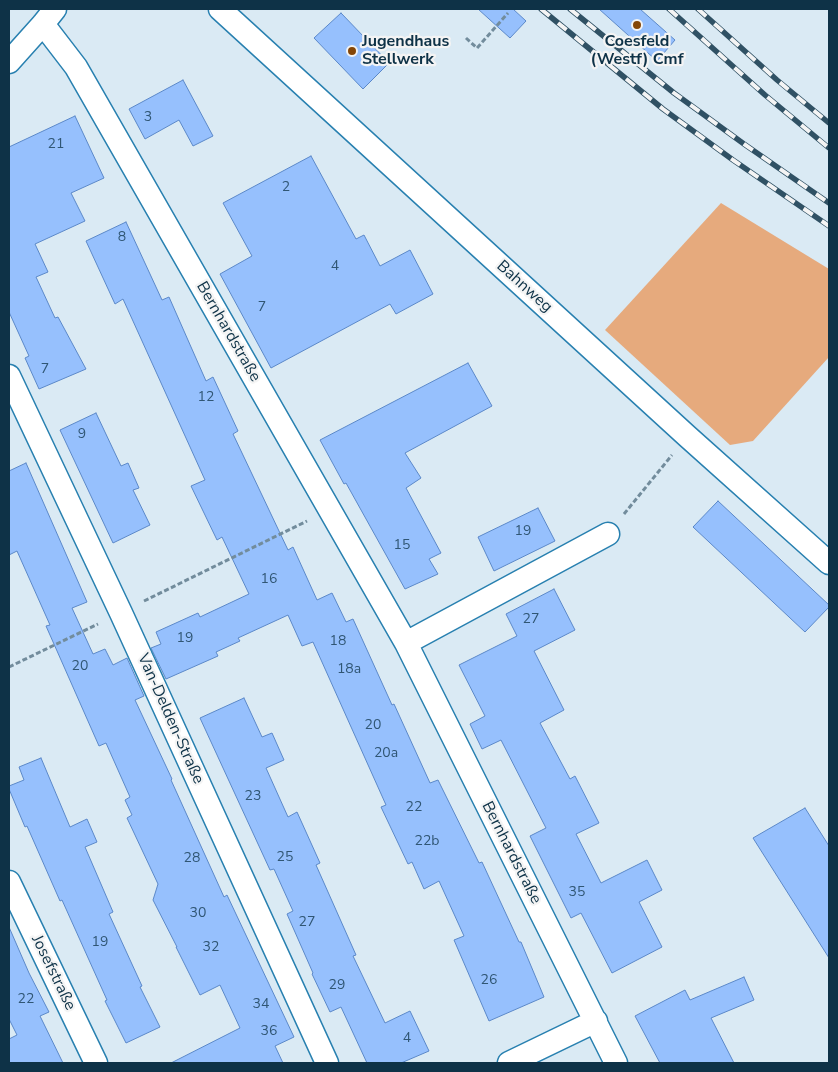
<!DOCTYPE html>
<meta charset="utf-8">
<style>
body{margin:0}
#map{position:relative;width:838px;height:1072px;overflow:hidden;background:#daeaf4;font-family:"Nunito Sans",sans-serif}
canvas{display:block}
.frame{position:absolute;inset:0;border:10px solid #0e3247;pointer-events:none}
</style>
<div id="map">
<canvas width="838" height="1072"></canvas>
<div class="frame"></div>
</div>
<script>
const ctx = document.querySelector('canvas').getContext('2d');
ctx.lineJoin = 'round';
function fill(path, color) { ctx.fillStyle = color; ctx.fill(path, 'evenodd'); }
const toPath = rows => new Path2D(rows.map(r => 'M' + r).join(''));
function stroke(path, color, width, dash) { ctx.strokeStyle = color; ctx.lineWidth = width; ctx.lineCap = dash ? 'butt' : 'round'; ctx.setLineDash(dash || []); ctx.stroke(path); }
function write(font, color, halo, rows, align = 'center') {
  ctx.font = font + ' "Nunito Sans",sans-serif'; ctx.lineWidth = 4.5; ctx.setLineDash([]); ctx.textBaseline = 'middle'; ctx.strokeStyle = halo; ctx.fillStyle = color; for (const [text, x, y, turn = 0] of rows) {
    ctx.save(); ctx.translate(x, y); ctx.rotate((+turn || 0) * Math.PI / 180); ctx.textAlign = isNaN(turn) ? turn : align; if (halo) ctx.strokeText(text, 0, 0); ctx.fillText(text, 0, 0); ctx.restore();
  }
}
fill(toPath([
 [721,203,829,269,829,357,753,441,730,445,605,330]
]), '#e6aa7d');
const building = toPath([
 [478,9,513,9,526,21,510,38,478,9],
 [599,9,640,9,675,40,657,61,599,9],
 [341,13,389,63,363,89,314,38,341,13],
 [183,80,213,136,193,146,179,120,145,139,129,109,183,80],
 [75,116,104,178,71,193,85,221,35,244,48,272,36,277,55,318,58,317,86,369,39,389,25,358,29,356,9,312,9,147,75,116],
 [311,156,356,239,364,235,380,266,410,250,433,294,396,314,390,304,271,368,220,274,252,256,223,203,311,156],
 [126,222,162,300,169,297,206,381,213,377,238,431,233,434,288,550,293,547,317,600,332,593,346,622,353,619,392,705,394,704,430,783,438,780,479,863,482,862,519,942,521,942,544,997,489,1021,454,940,464,936,439,881,424,889,412,862,408,864,381,807,386,805,313,642,302,646,288,615,238,638,240,641,216,652,218,656,166,679,151,648,161,644,156,632,198,613,200,617,249,594,222,537,217,540,191,486,205,480,123,299,115,304,86,241,126,222],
 [468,363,492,406,405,453,421,478,406,488,441,553,429,559,438,574,405,589,346,483,344,484,320,440,468,363],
 [96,413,121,466,128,463,139,488,133,490,150,525,113,543,60,430,96,413],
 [26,463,87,602,72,608,93,654,105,649,113,665,127,658,144,696,135,700,172,779,171,780,224,897,227,895,294,1037,275,1046,283,1063,171,1063,240,1028,220,985,200,995,176,947,177,947,153,900,158,884,127,818,132,815,125,800,130,797,106,743,99,746,46,626,50,625,17,551,9,555,9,471,26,463],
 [718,501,829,605,829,607,805,632,693,527,718,501],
 [538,508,555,541,494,571,478,537,538,508],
 [554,589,575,630,534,651,564,710,540,723,570,779,575,776,599,823,576,834,601,883,647,860,662,890,639,902,662,947,612,973,581,913,571,918,530,836,546,828,501,740,482,749,470,724,485,716,459,665,517,636,506,614,554,589],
 [244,698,262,737,272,733,284,760,266,768,288,817,297,812,320,863,316,865,356,955,353,956,385,1023,410,1011,429,1051,401,1063,367,1063,341,1007,330,1012,312,974,313,973,287,914,293,911,274,869,270,870,200,718,244,698],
 [41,758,70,827,87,819,97,842,85,847,113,912,109,914,142,986,140,987,160,1027,126,1043,105,1001,107,1000,62,900,60,901,27,826,25,827,9,789,9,786,24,780,19,767,41,758],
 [805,808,829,846,829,958,753,838,805,808],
 [9,927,29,973,49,1012,40,1016,63,1063,9,1063,9,1039,17,1035,9,1019,9,927],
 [744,977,754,1000,711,1018,734,1063,660,1063,635,1016,685,990,690,1000,744,977]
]);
fill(building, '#96c0fd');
stroke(building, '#5b88c8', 1);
const street = toPath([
 [220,9,687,436,829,563],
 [43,24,76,67,406,643,616,1063],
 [9,62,43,24,55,9],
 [9,376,121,613,327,1063],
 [406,643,608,534],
 [9,882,96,1063],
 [509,1063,596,1021]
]);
stroke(street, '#2880b0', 25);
stroke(toPath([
 [466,38,477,48,508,13],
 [624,514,672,455],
 [144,601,307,521],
 [9,667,98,624]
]), '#728c9c', 3, [5, 2.5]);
stroke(street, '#fff', 22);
const rail = toPath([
 [541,9,663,109,733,160,829,226],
 [570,9,674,93,744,144,829,203],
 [669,9,765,95,829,148],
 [698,9,777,80,829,123]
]);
stroke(rail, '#305164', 5.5);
stroke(rail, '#f4f4f4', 4, [11]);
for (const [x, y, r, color] of [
 [637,25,5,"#844607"],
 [352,51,5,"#844607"]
]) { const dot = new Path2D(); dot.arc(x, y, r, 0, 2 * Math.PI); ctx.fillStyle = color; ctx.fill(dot); stroke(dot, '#f4f4f4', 2); }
write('14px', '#305674', null, [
 ["3",148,118],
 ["21",56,145],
 ["2",286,188],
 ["8",122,238],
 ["4",335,267],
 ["7",262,308],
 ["7",45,370],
 ["12",206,398],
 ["9",82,435],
 ["19",523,532],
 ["15",402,546],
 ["16",269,580],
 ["27",531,620],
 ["19",185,639],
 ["18",338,642],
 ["20",80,667],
 ["18a",349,670],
 ["20",373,726],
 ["20a",386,754],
 ["23",253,797],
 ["22",414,808],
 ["22b",427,842],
 ["25",285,858],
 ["28",192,859],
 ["35",577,893],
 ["30",198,914],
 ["27",307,923],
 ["19",100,943],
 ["32",211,948],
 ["26",489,981],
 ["29",337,986],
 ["22",26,1000],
 ["34",261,1005],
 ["36",269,1032],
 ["4",407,1039]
]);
write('bold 16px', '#0e3247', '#f4f4f4', [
 ["Jugendhaus",362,42],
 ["Stellwerk",362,60],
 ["Coesfeld",637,42,"center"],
 ["(Westf) Cmf",637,60,"center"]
], 'left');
write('16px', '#0e3247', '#f4f4f4', [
 ["Bahnweg",524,287,42],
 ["Bernhardstraße",228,332,60],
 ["Van-Delden-Straße",170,719,66],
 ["Bernhardstraße",511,853,63],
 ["Josefstraße",53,973,64]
]);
</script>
